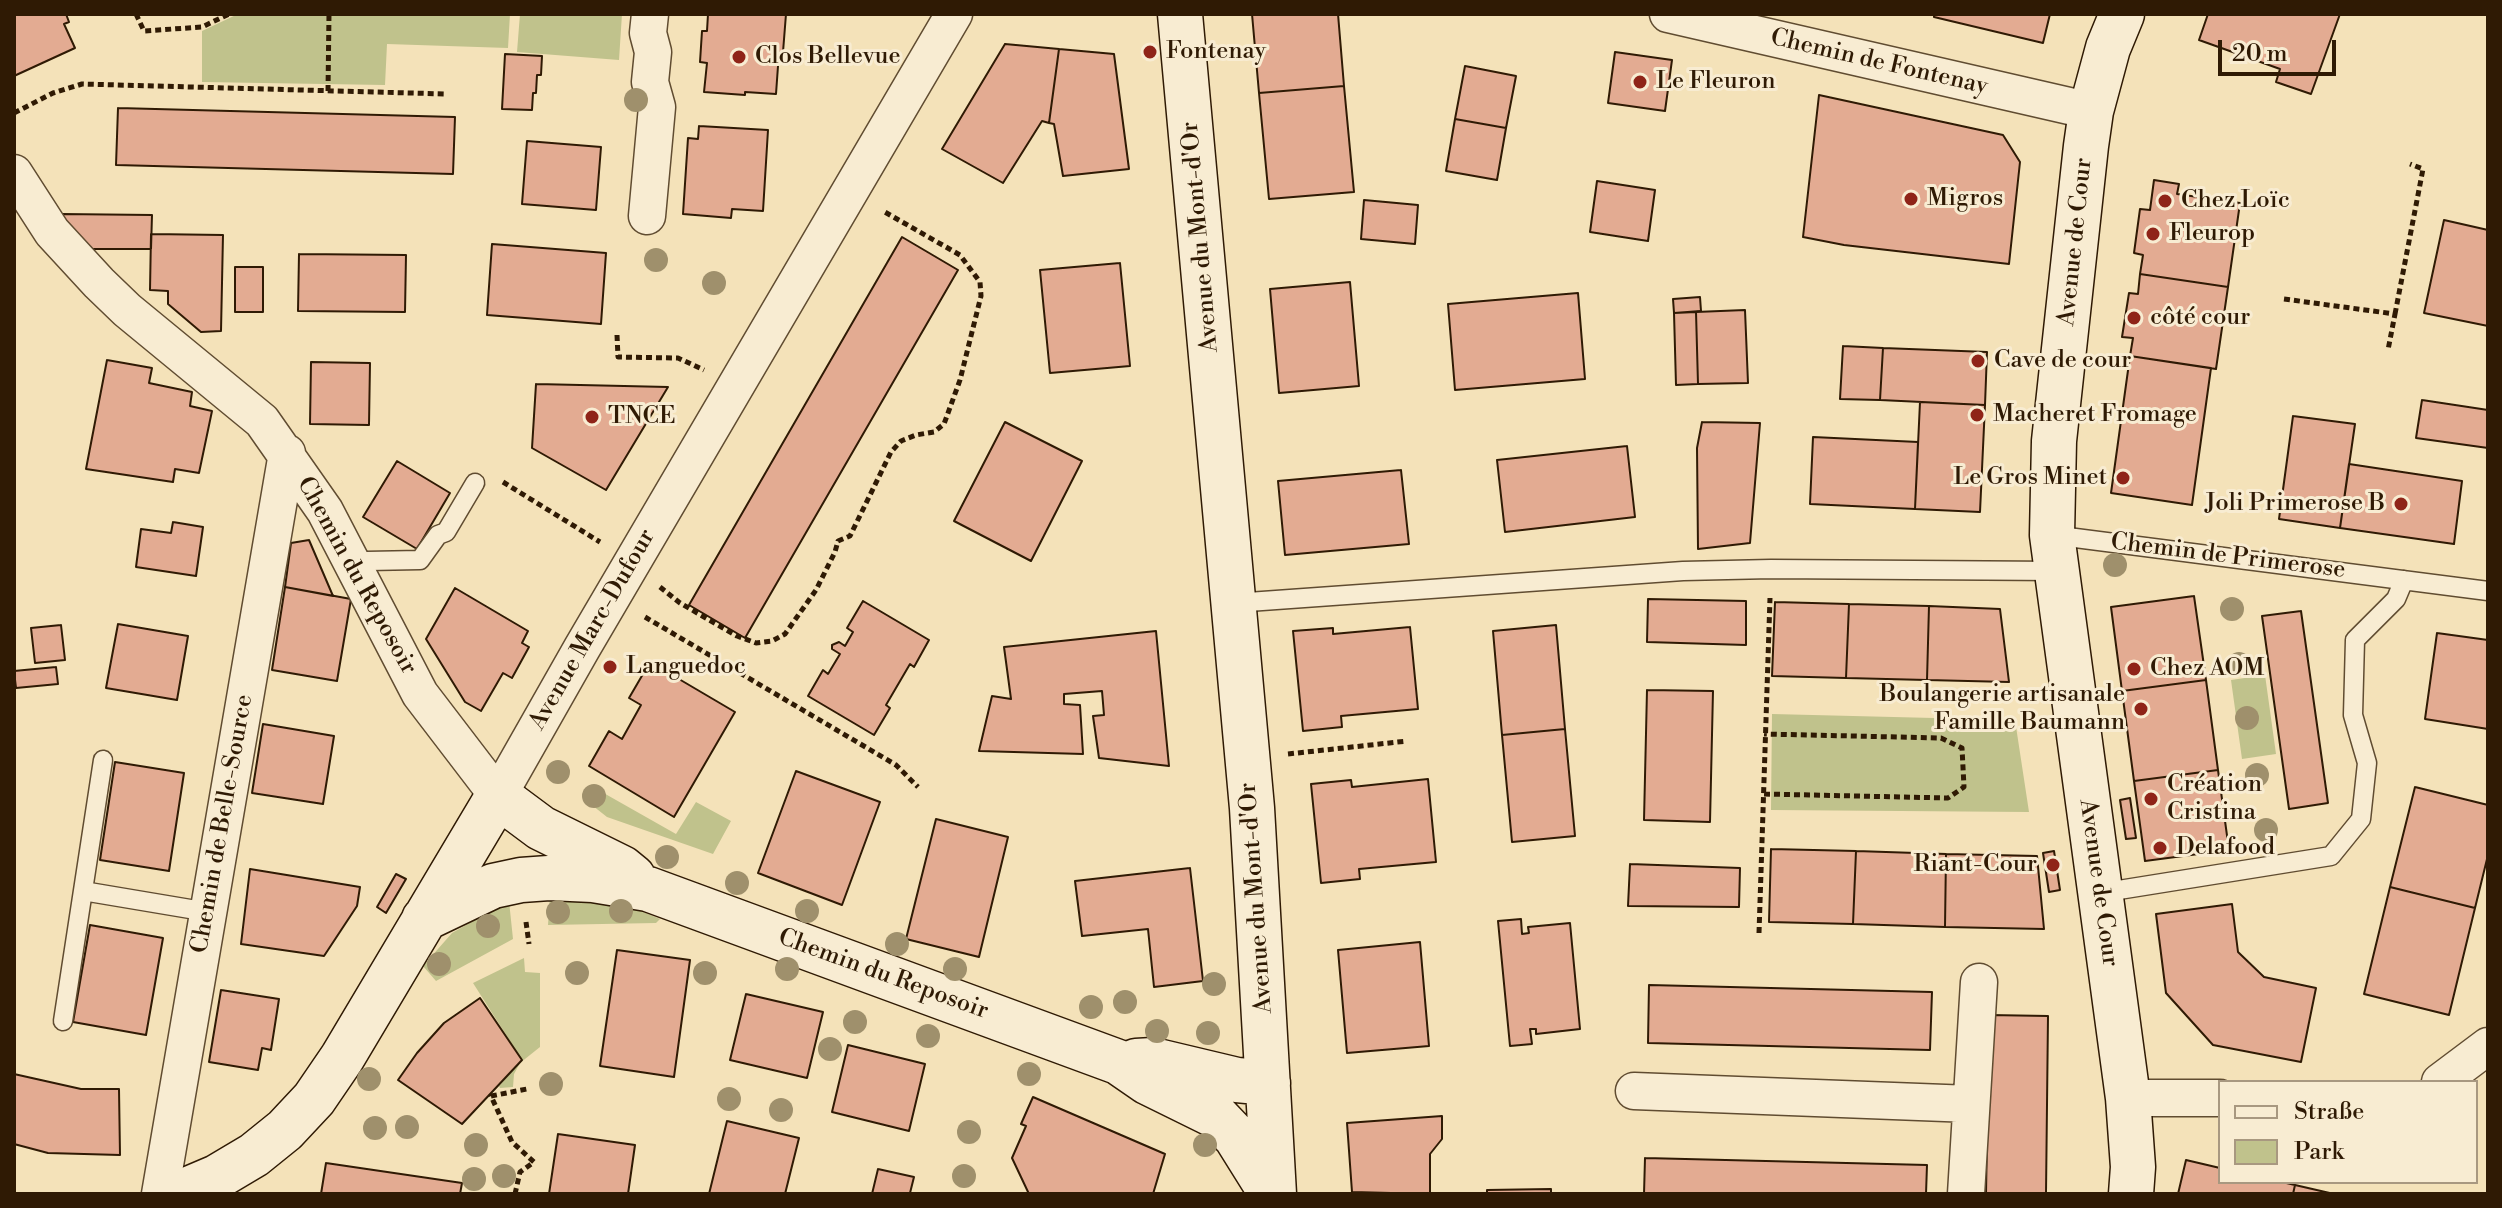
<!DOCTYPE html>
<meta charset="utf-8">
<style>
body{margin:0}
#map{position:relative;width:2502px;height:1208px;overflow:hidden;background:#f4e2b9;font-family:"Libre Bodoni",serif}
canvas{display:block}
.frame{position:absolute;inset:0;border:16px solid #2f1a04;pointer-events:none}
.legend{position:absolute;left:2218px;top:1080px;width:260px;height:104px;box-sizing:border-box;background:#f8ecd2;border:2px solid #a89880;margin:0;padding:10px 14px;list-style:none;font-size:24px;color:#2f1a04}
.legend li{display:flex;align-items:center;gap:16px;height:40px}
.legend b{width:40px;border:2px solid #a89880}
.scale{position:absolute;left:2218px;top:40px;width:118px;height:36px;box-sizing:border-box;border:4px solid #2f1a04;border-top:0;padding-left:10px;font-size:24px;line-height:28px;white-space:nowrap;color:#2f1a04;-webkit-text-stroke:6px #f8ecd2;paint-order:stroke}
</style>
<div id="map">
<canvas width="2502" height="1208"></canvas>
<div class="frame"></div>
<ul class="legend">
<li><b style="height:10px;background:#f8ecd2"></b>Straße</li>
<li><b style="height:22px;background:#c0c28c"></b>Park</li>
</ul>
<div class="scale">20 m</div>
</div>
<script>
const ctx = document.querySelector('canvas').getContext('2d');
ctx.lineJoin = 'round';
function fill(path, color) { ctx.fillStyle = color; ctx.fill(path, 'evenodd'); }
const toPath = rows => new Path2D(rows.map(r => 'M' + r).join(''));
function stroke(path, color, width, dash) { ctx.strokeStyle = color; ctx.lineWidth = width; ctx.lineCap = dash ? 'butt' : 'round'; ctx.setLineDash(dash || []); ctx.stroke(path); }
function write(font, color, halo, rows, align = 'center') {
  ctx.font = font + ' "Libre Bodoni",serif'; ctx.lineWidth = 6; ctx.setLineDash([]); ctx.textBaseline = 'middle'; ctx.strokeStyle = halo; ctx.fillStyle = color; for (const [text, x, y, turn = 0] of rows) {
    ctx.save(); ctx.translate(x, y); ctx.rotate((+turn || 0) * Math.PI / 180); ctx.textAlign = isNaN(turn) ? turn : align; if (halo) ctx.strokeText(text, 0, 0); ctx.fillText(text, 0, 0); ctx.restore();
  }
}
fill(toPath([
 [238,14,510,14,508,48,387,44,385,85,202,82,202,31],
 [520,14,622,14,619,60,517,52],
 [2265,675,2276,754,2242,759,2231,680],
 [1772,714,2015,720,2029,812,1771,810],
 [593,787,676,834,696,802,731,821,713,854,607,817,588,802,587,799],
 [550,895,636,909,660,919,656,923,548,925],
 [509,901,513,939,436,981,423,966,452,933],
 [524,958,525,972,540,973,540,1047,520,1063,514,1074,513,1087,500,1088,499,1086,522,1060,473,983]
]), '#c0c28c');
const building = toPath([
 [14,14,66,14,69,22,64,24,75,48,14,76,14,14],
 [708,14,786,14,783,52,779,52,776,94,745,92,745,95,704,92,707,63,700,62,702,31,707,31,708,14],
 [1252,14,1338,14,1344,86,1259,93,1252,14],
 [1934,14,2050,14,2043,43,1934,17,1934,14],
 [2208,14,2340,14,2311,94,2276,82,2280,69,2199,40,2208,14],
 [1005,44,1059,49,1049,123,1042,121,1003,183,942,149,1005,44],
 [1059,49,1114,54,1129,169,1063,176,1054,124,1049,123,1059,49],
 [1615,52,1672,60,1665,111,1608,103,1615,52],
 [505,54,542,56,541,75,537,75,536,93,533,93,532,110,502,109,505,54],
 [1465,66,1516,76,1506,128,1455,119,1465,66],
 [1344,86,1354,192,1269,199,1259,93,1344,86],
 [1819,95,2003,135,2020,162,2009,264,1844,245,1803,237,1819,95],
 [118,108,455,117,453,174,116,165,118,108],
 [1455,119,1506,128,1497,180,1446,171,1455,119],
 [699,126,768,130,763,211,732,209,731,218,683,214,688,138,698,139,699,126],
 [527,141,601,147,596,210,522,204,527,141],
 [2154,180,2179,184,2177,194,2240,203,2228,287,2140,274,2143,255,2134,253,2140,209,2150,210,2154,180],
 [1597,181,1655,190,1648,241,1590,232,1597,181],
 [1364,200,1418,205,1415,244,1361,239,1364,200],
 [61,214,152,215,151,249,83,249,61,214],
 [2444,220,2488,230,2488,326,2424,313,2444,220],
 [151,234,223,235,221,331,201,332,168,304,168,291,150,290,151,234],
 [902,237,958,270,745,638,689,605,902,237],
 [492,244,606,253,601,324,487,315,492,244],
 [299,254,406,255,405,312,298,311,299,254],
 [1120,263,1130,366,1050,373,1040,270,1120,263],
 [235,267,263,267,263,312,235,312,235,267],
 [2140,274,2228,287,2216,369,2130,356,2133,338,2122,337,2129,293,2138,294,2140,274],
 [1350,282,1359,386,1279,393,1270,289,1350,282],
 [1578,293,1585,379,1455,390,1448,304,1578,293],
 [1700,297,1701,311,1674,313,1673,299,1700,297],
 [1745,310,1748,383,1698,384,1696,312,1745,310],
 [1696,312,1698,384,1676,385,1674,313,1696,312],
 [1843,346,1883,348,1880,400,1840,399,1843,346],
 [1883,348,1987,352,1985,405,1880,400,1883,348],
 [2130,356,2211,368,2192,505,2111,493,2130,356],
 [107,360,152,368,149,383,192,392,190,406,212,411,199,473,175,469,173,482,86,469,107,360],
 [311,362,370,363,369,425,310,424,311,362],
 [536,384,668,387,606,490,532,448,536,384],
 [2422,400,2488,410,2488,448,2416,438,2422,400],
 [1920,402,1985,405,1980,512,1915,509,1920,402],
 [2293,416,2355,424,2340,528,2279,519,2293,416],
 [1005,422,1082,461,1031,561,954,521,1005,422],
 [1702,422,1760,423,1750,543,1698,549,1697,448,1702,422],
 [1813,437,1918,442,1915,509,1810,504,1813,437],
 [1627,446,1635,517,1505,532,1497,460,1627,446],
 [397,461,450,493,417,549,363,517,397,461],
 [2349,464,2462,481,2454,544,2340,528,2349,464],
 [1401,470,1409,544,1285,555,1278,481,1401,470],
 [173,522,203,527,196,576,136,567,141,529,171,533,173,522],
 [309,540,333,596,285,587,291,543,309,540],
 [285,587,351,599,337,681,272,670,285,587],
 [455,588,528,631,522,643,529,647,512,678,503,673,481,711,465,702,426,639,455,588],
 [2194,596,2206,680,2122,691,2111,607,2194,596],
 [1648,599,1746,601,1746,645,1647,642,1648,599],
 [863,601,929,640,914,667,910,664,886,705,890,708,874,735,808,696,823,670,828,674,840,654,832,649,832,645,839,642,845,646,853,632,847,628,863,601],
 [1775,602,1849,604,1846,678,1772,676,1775,602],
 [1849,604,1929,606,1927,680,1846,678,1849,604],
 [1929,606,2000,609,2009,682,1927,680,1929,606],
 [2301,611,2328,803,2289,809,2262,616,2301,611],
 [118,624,188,636,177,700,106,688,118,624],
 [61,625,65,660,35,663,31,628,61,625],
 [1556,625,1565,729,1502,735,1493,631,1556,625],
 [1410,627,1418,709,1341,716,1342,727,1303,731,1293,631,1333,628,1333,634,1410,627],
 [1156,631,1169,766,1099,758,1093,716,1104,715,1102,691,1064,694,1064,704,1080,705,1083,754,979,751,992,696,1011,699,1004,647,1156,631],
 [2437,633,2488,640,2488,729,2425,719,2437,633],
 [650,662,735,712,674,817,589,766,609,731,622,739,641,705,629,698,650,662],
 [56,667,58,684,16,688,14,671,56,667],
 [2206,680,2218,770,2134,781,2122,691,2206,680],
 [1647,690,1713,691,1710,822,1644,820,1647,690],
 [263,724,334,736,323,804,252,793,263,724],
 [1565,729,1575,836,1512,842,1502,735,1565,729],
 [115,762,184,773,169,871,100,860,115,762],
 [2218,770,2229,850,2145,861,2134,781,2218,770],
 [796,771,880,802,842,905,758,873,796,771],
 [1428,779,1436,862,1359,869,1360,879,1321,883,1311,784,1351,780,1352,787,1428,779],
 [2415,787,2488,805,2488,855,2475,908,2390,887,2415,787],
 [2130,798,2136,838,2126,839,2120,800,2130,798],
 [936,819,1008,837,979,957,906,939,936,819],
 [1771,849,1856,851,1853,924,1769,922,1771,849],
 [1856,851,1946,854,1945,927,1853,924,1856,851],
 [2054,851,2060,890,2049,892,2043,853,2054,851],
 [1946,854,2037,856,2044,929,1945,927,1946,854],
 [1630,864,1740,868,1739,907,1628,906,1630,864],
 [1190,868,1203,981,1154,987,1148,929,1082,936,1075,881,1190,868],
 [250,869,360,887,357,906,324,956,241,944,250,869],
 [396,874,406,879,386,913,377,907,396,874],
 [2390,887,2475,908,2449,1015,2364,994,2390,887],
 [2232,904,2238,952,2264,977,2316,988,2301,1062,2213,1045,2166,993,2156,914,2232,904],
 [1521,919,1522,934,1529,933,1528,927,1570,923,1580,1029,1536,1034,1536,1029,1530,1029,1532,1044,1510,1046,1498,921,1521,919],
 [90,925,163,938,146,1035,73,1022,90,925],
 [1420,942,1429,1046,1347,1053,1338,950,1420,942],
 [617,950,690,960,674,1077,600,1066,617,950],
 [1649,985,1932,992,1930,1050,1648,1043,1649,985],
 [221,990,279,999,271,1050,262,1048,258,1070,209,1062,221,990],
 [746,994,823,1012,807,1078,730,1060,746,994],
 [480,998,522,1060,462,1124,398,1080,417,1053,444,1023,480,998],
 [1989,1015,2048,1016,2046,1194,1986,1194,1989,1015],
 [848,1045,925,1064,909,1131,832,1112,848,1045],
 [14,1074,81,1089,119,1089,120,1155,48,1153,14,1144,14,1074],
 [1033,1097,1165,1154,1153,1194,1029,1194,1012,1158,1026,1126,1021,1124,1033,1097],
 [1442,1116,1442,1139,1430,1154,1430,1194,1352,1192,1347,1123,1442,1116],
 [727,1121,799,1138,785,1194,709,1194,727,1121],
 [558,1134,635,1145,628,1194,549,1194,558,1134],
 [1645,1158,1927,1165,1926,1194,1644,1194,1645,1158],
 [2186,1160,2220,1168,2220,1182,2282,1182,2295,1185,2293,1194,2178,1194,2186,1160],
 [326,1163,462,1183,460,1194,321,1194,326,1163],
 [878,1169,914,1177,910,1193,917,1194,872,1194,878,1169],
 [2295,1185,2334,1194,2293,1194,2295,1185],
 [1551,1189,1551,1194,1487,1194,1487,1190,1551,1189]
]);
fill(building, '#e3ab92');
stroke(building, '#2f1a04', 2);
const lane = toPath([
 [2052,535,2488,591],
 [354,567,367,561,420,560,438,535,446,532,475,483],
 [1234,603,1683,571,1771,569,2057,571],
 [83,891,208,912],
 [2100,893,2331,856,2361,819,2367,763,2353,715,2355,640,2396,599,2404,580],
 [63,1021,103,760]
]);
const street = toPath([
 [1668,14,2091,111],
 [14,173,52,232,99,283,127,310,262,421,325,511,420,694,498,796,582,648,954,14],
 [647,216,657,107,650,82,653,52,648,33,650,14],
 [2440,1082,2488,1046],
 [1634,1091,1971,1104],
 [2128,1098,2220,1098],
 [160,1194,287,453],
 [1966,1194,1979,982]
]);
const secondary = toPath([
 [1180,14,1252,808,1274,1194],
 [2122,14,2108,48,2091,111,2086,146,2054,441,2052,535,2128,1098,2133,1167,2131,1194],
 [424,919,493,886,521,880,549,878,593,880,648,889,1118,1062,1147,1082,1216,1116,1236,1137,1271,1193],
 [1136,1061,1153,1060,1237,1080,1268,1083],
 [177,1194,217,1177,254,1155,285,1130,314,1099,342,1058,498,796,541,828,622,868,633,877]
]);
stroke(lane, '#604c31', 21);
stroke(street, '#604c31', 39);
stroke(secondary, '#2f1a04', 47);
stroke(toPath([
 [136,14,144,31,202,27,229,14],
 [328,91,329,14],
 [14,113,53,93,82,84,447,94],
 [2284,299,2395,314,2388,350],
 [2395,314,2423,169,2410,164],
 [617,335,618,357,678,358,704,370],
 [503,482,600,542],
 [660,587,680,603,737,636,756,643,772,641,785,634,816,590,835,552,838,541,850,536,891,452,901,441,916,435,934,432,944,424,960,380,981,296,980,282,960,255,883,211],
 [645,617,896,765,918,787],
 [1288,754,1407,741],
 [1764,794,1948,798,1964,787,1962,748,1941,738,1764,734],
 [526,922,529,944],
 [1759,933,1770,598],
 [515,1194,520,1172,534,1162,512,1142,491,1096,527,1089]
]), '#2f1a04', 5, [6, 4]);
stroke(lane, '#f8ecd2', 18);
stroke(street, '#f8ecd2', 36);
stroke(secondary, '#f8ecd2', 44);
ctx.fillStyle = '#9f906c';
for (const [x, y] of [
 [636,100],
 [656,260],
 [714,283],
 [2115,565],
 [2232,609],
 [2239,664],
 [2247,718],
 [558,772],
 [2257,775],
 [594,796],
 [2266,830],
 [667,857],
 [737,883],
 [621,911],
 [807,911],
 [558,912],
 [488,926],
 [897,944],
 [439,964],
 [787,969],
 [955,969],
 [577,973],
 [705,973],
 [1214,984],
 [1125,1002],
 [1091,1007],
 [855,1022],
 [1157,1031],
 [1208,1033],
 [928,1036],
 [830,1049],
 [1029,1074],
 [369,1079],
 [551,1084],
 [729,1099],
 [781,1110],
 [407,1127],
 [375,1128],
 [969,1132],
 [476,1145],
 [1205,1145],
 [504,1176],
 [964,1176],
 [474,1179]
]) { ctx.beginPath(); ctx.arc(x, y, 12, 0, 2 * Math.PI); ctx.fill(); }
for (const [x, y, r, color] of [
 [1150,52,8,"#8f2418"],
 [739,57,8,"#8f2418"],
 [1640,82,8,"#8f2418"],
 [1911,199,8,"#8f2418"],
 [2165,201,8,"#8f2418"],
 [2153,234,8,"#8f2418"],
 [2134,318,8,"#8f2418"],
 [1978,361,8,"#8f2418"],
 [1977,415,8,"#8f2418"],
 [592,417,8,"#8f2418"],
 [2123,478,8,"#8f2418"],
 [2401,504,8,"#8f2418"],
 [610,667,8,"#8f2418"],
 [2134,669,8,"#8f2418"],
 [2141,709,8,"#8f2418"],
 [2151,799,8,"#8f2418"],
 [2160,848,8,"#8f2418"],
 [2053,865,8,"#8f2418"]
]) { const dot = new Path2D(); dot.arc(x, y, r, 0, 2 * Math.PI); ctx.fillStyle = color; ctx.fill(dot); stroke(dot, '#f8ecd2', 3); }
write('24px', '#2f1a04', '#f8ecd2', [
 ["Fontenay",1166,52],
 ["Clos Bellevue",755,57],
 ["Le Fleuron",1656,82],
 ["Migros",1927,199],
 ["Chez Loïc",2181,201],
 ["Fleurop",2169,234],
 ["côté cour",2150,318],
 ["Cave de cour",1994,361],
 ["Macheret Fromage",1993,415],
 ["TNCE",608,417],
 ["Le Gros Minet",2107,478,"right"],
 ["Joli Primerose B",2385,504,"right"],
 ["Languedoc",626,667],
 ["Chez AOM",2150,669],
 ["Boulangerie artisanale",2125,695,"right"],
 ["Famille Baumann",2125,723,"right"],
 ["Création",2167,785],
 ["Cristina",2167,813],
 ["Delafood",2176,848],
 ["Riant-Cour",2037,865,"right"]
], 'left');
write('24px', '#2f1a04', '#f8ecd2', [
 ["Chemin de Fontenay",1879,63,13],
 ["Avenue du Mont-d'Or",1201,237,-95],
 ["Avenue de Cour",2076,242,-84],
 ["Chemin de Primerose",2228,557,7],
 ["Chemin du Reposoir",356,576,61],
 ["Avenue Marc-Dufour",593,630,-60],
 ["Chemin de Belle-Source",223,824,-80],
 ["Avenue de Cour",2098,883,82],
 ["Avenue du Mont-d'Or",1257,898,-94],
 ["Chemin du Reposoir",883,975,20]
]);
</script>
